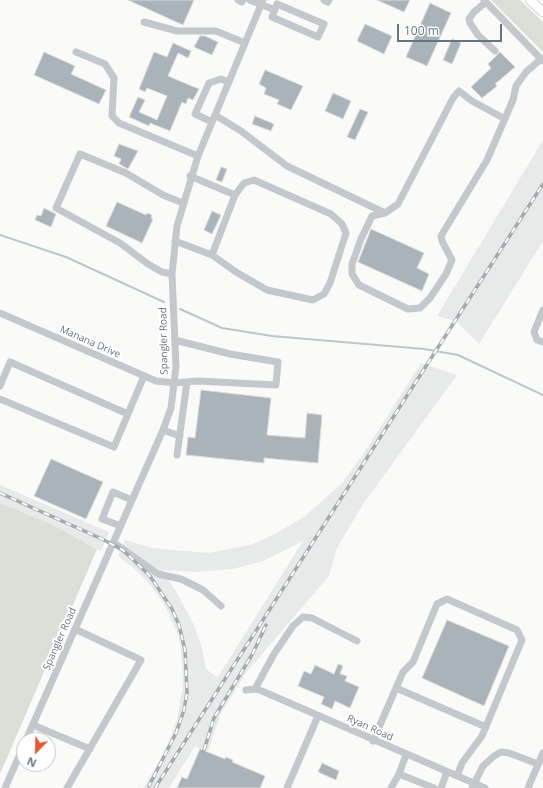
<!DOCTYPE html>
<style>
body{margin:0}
#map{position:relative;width:543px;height:788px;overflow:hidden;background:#fafaf8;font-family:"Open Sans",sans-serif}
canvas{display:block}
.north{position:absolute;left:16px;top:732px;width:40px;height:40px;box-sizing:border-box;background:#fff;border:1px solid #c1c8cd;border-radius:50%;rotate:203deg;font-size:11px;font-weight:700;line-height:16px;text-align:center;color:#657683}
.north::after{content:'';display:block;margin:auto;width:14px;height:18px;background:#e4572e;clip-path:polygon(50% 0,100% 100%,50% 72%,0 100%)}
.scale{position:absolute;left:397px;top:24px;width:105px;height:18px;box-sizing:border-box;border:2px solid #657683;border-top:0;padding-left:5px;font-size:12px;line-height:14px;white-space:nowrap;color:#657683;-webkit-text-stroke:3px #fff;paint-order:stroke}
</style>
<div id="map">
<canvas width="543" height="788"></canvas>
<div class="north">N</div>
<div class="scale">100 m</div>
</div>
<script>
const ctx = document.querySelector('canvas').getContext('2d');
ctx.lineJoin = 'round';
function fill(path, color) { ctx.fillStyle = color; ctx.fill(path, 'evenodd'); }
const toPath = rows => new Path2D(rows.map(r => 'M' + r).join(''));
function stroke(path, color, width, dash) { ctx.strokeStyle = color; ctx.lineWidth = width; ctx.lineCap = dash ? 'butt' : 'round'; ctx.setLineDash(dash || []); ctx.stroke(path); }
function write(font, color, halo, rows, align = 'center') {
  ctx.font = font + ' "Open Sans",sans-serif'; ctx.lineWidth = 4; ctx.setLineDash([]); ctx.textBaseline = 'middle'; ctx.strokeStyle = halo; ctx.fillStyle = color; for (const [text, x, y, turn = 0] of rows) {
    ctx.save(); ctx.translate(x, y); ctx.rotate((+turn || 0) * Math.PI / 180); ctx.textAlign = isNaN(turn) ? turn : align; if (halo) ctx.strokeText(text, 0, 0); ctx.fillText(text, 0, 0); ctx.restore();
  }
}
fill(toPath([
 [543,140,543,241,479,344,456,321,437,316],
 [421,363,457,375,363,504,337,548,329,576,246,673,221,713,208,751,195,746,169,788,143,788,163,755,177,720,183,684,182,663,179,637,165,606,152,587,136,570,118,556,125,540,152,548,208,553,250,545,275,534,304,517,342,483,364,453],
 [303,541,218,677,214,675,206,669,202,648,193,623,177,593,162,570,196,572,233,569,263,561],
 [0,485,109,532,101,551,51,524,0,503]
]), '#e8e9e9');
fill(toPath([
 [491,0,520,0,543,22,543,52],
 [0,503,51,524,97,549,0,774]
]), '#dadfd7');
stroke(toPath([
 [0,235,66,257,164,302],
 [180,309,222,328,272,336,424,349,458,355,543,395]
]), '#bbc7cb', 2);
const building = toPath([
 [128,0,194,0,183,25,128,0],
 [377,0,410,0,404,12,377,0],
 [430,3,451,13,427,66,406,57,430,3],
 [365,24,392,36,384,54,357,41,365,24],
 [200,36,205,36,218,42,212,55,194,47,200,36],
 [452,39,461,43,452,64,443,60,452,39],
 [173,43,191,51,188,58,178,53,168,76,199,89,193,100,188,98,186,104,182,102,170,131,150,123,149,126,129,117,138,97,145,100,139,112,157,120,167,96,147,88,145,92,139,89,154,52,167,57,173,43],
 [44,52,75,66,71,74,106,90,99,104,34,75,44,52],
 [500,52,515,67,495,84,497,86,482,98,471,87,491,68,488,64,500,52],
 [265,70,303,86,291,110,277,104,279,100,264,94,266,88,259,84,265,70],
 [333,93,351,101,343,119,325,111,333,93],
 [360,109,368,112,355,140,347,137,360,109],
 [255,116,274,124,271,131,252,124,255,116],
 [119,144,138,151,128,169,119,164,121,159,114,156,119,144],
 [221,167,227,169,222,182,216,180,221,167],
 [117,202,146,215,147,213,152,215,151,218,153,219,142,243,106,226,117,202],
 [44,208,56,214,51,227,35,220,37,215,41,216,44,208],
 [212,211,221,215,212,234,204,230,212,211],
 [371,229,424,253,417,268,429,274,422,291,358,262,371,229],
 [201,390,271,398,267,435,305,438,307,413,322,415,318,463,264,458,264,463,186,455,188,437,195,438,201,390],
 [51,459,103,482,86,519,34,496,51,459],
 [447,620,509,646,484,706,422,678,447,620],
 [338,664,343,666,340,674,347,676,345,681,359,687,350,708,335,701,332,709,321,704,324,697,298,686,304,671,311,674,315,665,334,674,338,664],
 [200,749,225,759,226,757,233,760,232,762,265,776,260,788,177,788,182,777,187,779,200,749],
 [322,763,339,771,336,780,318,772,322,763]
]);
fill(building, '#aab3b9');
stroke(building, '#dcdcda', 1);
const major = toPath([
 [530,0,543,12]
]);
stroke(major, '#b5babe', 10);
stroke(toPath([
 [238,0,242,2,243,0],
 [250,0,275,10],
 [324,0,328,2,329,0],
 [484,0,543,61],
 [486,2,474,12,469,19,470,23,478,35,495,51],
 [277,4,324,24,318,37,272,17,277,4],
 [144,22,177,31,216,31,245,43],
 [76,52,105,64,114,78,112,116,119,123,198,156],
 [215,115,241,131,287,166,385,213],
 [505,119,472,101,459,91,453,98,398,204,385,213,372,216,361,239,352,264,352,274,359,285,408,309,420,308,430,298,446,274,452,260,442,241,441,236,487,160,513,100,516,86,526,72,541,59],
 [212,122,195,114,209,83,221,79,229,82],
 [190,176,235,195],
 [175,241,212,255,236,272,267,290,313,300,324,294,330,283,346,233,342,224,331,214,254,180,244,183,235,195,212,255],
 [172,274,162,272,148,264,120,243,56,208,80,154,126,173,163,195,183,203],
 [543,310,534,332,537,340,543,342],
 [0,313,156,381,175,383,197,381,276,385,278,362,230,354,175,340],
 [0,386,10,362,128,414],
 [0,399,114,447,144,376],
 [163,430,180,436],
 [177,455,187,382],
 [121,526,102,519,113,492,132,500],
 [113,542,158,574,181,579,203,590,221,606],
 [396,688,486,727],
 [255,689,274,654,293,626,303,617,312,618,357,641],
 [246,690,255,689,262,691,485,788],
 [33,725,90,749],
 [26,740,163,430,171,408,176,367,172,274,177,226,198,156,263,0],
 [373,741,403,672,413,662,437,604,447,599,517,630,522,640,482,736,462,763,457,776],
 [399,774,406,755],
 [5,788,24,745],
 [67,788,141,660,75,629],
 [287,788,318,716],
 [391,788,399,774,434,788],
 [441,788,447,772],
 [472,788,483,766,494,756,501,752,509,753,538,764],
 [528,788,543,753]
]), '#c3c8cc', 7);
stroke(major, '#fff', 9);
const rail = toPath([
 [0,493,102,539,123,550,150,576,172,609,179,625,185,650,187,692,184,710,176,733,149,786],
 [204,750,214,718,253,653,266,625],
 [155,788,543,184]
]);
stroke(rail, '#a2aab0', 3.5);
stroke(rail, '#fff', 2, [6]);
write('10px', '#657683', '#fff', [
 ["Spangler Road",164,341,-91],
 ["Manana Drive",90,342,24],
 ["Spangler Road",60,639,-66],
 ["Ryan Road",370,728,24]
]);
</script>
